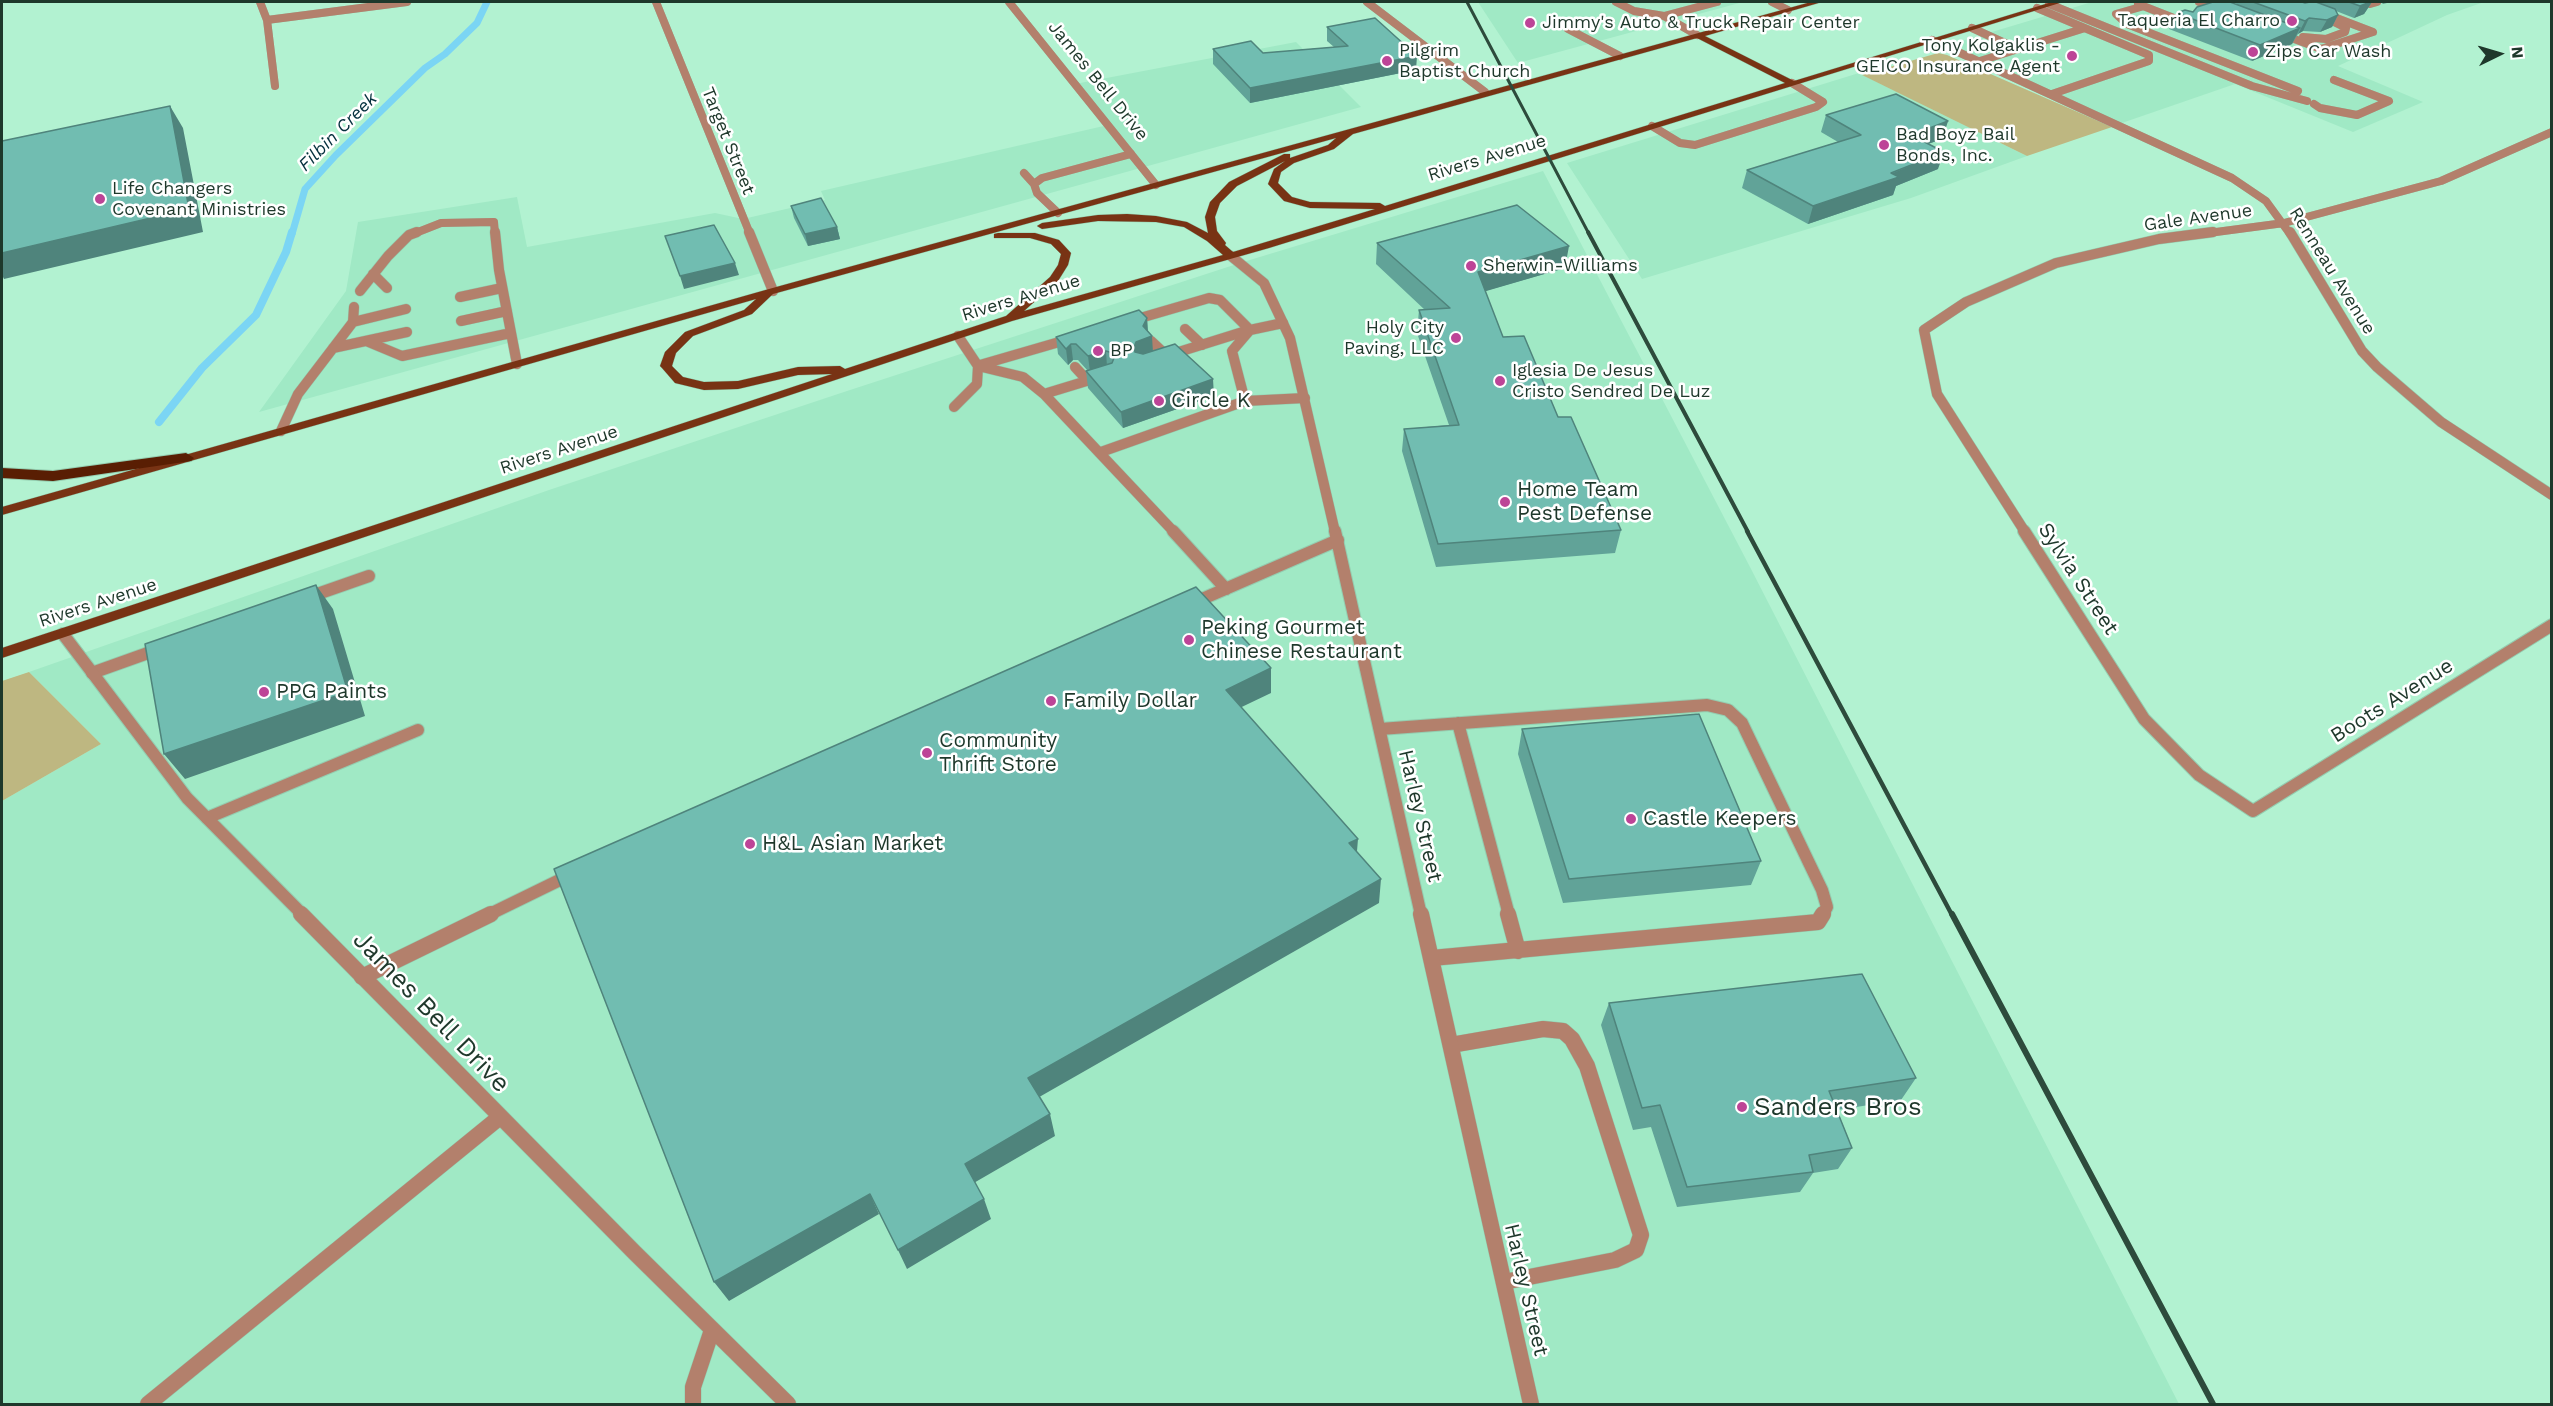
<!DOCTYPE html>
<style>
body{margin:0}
#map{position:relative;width:2553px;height:1406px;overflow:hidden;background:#b2f2d1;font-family:"Work Sans",sans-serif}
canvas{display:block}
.frame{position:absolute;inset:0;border:3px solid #1e382b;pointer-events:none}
.north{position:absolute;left:2469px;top:24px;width:60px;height:60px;-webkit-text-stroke:4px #fff;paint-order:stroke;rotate:85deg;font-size:16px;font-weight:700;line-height:24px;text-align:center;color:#1e382b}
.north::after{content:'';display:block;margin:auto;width:21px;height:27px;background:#1e382b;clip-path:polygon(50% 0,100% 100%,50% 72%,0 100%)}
</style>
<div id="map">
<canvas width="2553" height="1406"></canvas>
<div class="frame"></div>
<div class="north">N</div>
</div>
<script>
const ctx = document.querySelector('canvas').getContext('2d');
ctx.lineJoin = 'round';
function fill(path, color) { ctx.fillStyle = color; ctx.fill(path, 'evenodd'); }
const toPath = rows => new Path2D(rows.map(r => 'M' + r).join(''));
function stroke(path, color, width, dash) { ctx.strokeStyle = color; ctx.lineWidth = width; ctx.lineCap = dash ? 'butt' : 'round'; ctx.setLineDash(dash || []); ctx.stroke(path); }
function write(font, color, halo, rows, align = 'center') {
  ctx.font = font + ' "Work Sans",sans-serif'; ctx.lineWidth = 5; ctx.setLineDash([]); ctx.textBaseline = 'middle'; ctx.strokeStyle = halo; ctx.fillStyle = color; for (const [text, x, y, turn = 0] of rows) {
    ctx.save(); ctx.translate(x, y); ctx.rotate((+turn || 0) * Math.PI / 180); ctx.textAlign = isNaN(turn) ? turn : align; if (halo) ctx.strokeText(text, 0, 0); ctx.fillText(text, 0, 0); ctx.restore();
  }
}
fill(toPath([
 [1478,2,1743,2,1518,63],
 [2092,2,2484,2,2447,15,2338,66,2423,102,2353,132,2235,84,2119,124,1945,46],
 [1296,42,1361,107,259,412,346,291,358,222,517,197,527,247,715,213,743,219,825,200,821,191,1108,125,1075,84],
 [1859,73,2027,156,1911,198,1642,279,1567,163],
 [1543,171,1750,567,2179,1404,2,1404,2,801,101,744,29,672,549,490,847,391,1240,263]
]), '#a0e9c5');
fill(toPath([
 [1938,53,1947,55,2112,127,2027,156,1862,75],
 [29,672,101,744,2,801,2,681]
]), '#beb781');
stroke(toPath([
 [292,234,305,189,336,155,425,68,445,54,477,23,487,2]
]), '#7bd5f4', 7);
stroke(toPath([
 [159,422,202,368,256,315,286,252,292,232]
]), '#7bd5f4', 8);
const laneFar3 = toPath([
 [1616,2,1634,11,1664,16],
 [1772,2,1788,10],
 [2199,2,2220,10],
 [2049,4,2252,86,2307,101],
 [2138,4,2184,22],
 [2370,4,2377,2],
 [2144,6,2116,14,2127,24,2298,91],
 [2037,8,2149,55,2149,61,2052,94],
 [1972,28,2018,49],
 [1568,29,1620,56],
 [2281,34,2321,49,2373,32,2295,2],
 [1697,35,1664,16,1717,2],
 [2303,37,2326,39,2345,32,2346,28,2334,22],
 [1980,61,2085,28],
 [2314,104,2320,108,2357,115,2389,101,2334,80],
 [1652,126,1680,143,1695,145,1816,107,1823,102,1792,83],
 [1024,173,1034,184],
 [1058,213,1037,193,1034,184,1042,178,1131,154],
 [413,234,441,223,494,222,495,234]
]);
const laneFar2 = toPath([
 [495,232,499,270,517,364],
 [373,274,387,288],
 [360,291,388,256,409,235,417,232],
 [460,297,502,288],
 [461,321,507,311],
 [1130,321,1209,298,1220,300,1250,330,1283,323],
 [353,322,406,309],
 [1185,329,1202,345],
 [1250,330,1232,351,1245,401,1305,398],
 [366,341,402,356,511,333],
 [1151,341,1167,356],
 [333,348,407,332],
 [1169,355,1249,330],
 [980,365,1073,338],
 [978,366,1023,377,1044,394,1174,532],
 [1075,367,1088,381],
 [1044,394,1103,376],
 [954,407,977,384,978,366,958,336],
 [281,431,298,394,353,322,354,307],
 [1101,452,1245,401]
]);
const laneFar1 = toPath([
 [1173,531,1226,589],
 [306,598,369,576],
 [1193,603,1338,540],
 [92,673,162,648],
 [1458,723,1509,915],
 [1380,729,1707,705,1728,710,1742,723,1822,890,1827,907,1822,915],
 [207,818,418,730],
 [488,915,572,874]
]);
const lane = toPath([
 [1508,914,1518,951],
 [1432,958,1818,922,1823,914],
 [362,977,491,914],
 [1451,1045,1543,1029,1563,1031,1572,1039,1587,1066,1641,1235,1636,1250,1615,1260,1504,1282],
 [148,1404,500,1117],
 [693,1404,693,1387,712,1330]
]);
const streetFar3 = toPath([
 [260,2,267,20,275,86],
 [656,2,750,234],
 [1009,2,1156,185],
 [1367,2,1485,92],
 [267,20,407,2],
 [1932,40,2232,178,2266,201,2290,234],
 [2201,234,2284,223,2441,181,2552,132]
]);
const streetFar2 = toPath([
 [749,232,773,291],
 [2290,232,2362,351,2377,367,2441,422,2552,495],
 [1231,256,1264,283,1290,338,1335,532],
 [2025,532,1937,394,1924,330,1966,302,2056,263,2159,239,2213,232]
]);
const streetFar1 = toPath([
 [1335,531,1421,915],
 [2024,531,2144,719,2199,775,2253,811,2552,625],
 [63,634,187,798,303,915]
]);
const street = toPath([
 [301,914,634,1252,788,1404],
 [1421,914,1531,1404]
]);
const primary = toPath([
 [1811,2,1822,2,1705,36,1794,81,2052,2,2063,2,1269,248,1012,321,2,658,2,648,832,374,798,375,738,389,704,390,675,383,662,368,660,366,665,352,685,332,744,310,756,299,2,515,2,507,769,289,1811,2],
 [1697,38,1785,83,1385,206,1380,203,1310,202,1292,197,1278,183,1281,172,1294,163,1334,149,1353,134,1697,38],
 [1336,138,1328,145,1290,158,1290,154,1284,154,1229,182,1210,202,1205,217,1208,233,1187,222,1156,216,1127,214,1098,215,1042,223,1037,226,1042,229,1098,221,1156,222,1184,227,1207,241,1223,255,1024,311,1058,281,1068,265,1071,253,1059,240,1035,233,998,233,994,234,994,238,1030,238,1051,244,1061,254,1058,265,1050,277,1006,316,845,369,840,366,798,367,738,381,704,382,683,377,672,366,676,353,693,336,752,314,773,294,1336,138],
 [1285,161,1274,169,1268,184,1284,201,1310,208,1375,209,1233,252,1225,245,1226,243,1217,231,1215,217,1220,203,1237,186,1285,161]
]);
const highway = toPath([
 [186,453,194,458,191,461,53,481,2,478,2,468,53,471,186,453]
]);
stroke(laneFar3, '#94cdb0', 8);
stroke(laneFar2, '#94cdb0', 11);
stroke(laneFar1, '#94cdb0', 14);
stroke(lane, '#94cdb0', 17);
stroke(streetFar3, '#94cdb0', 8);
stroke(streetFar2, '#94cdb0', 11);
stroke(streetFar1, '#94cdb0', 14);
stroke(street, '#94cdb0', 17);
stroke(primary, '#94cdb0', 1);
stroke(highway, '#94cdb0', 2);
stroke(laneFar3, '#b3806c', 8);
stroke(laneFar2, '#b3806c', 10);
stroke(laneFar1, '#b3806c', 12);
stroke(lane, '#b3806c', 16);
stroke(streetFar3, '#b3806c', 8);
stroke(streetFar2, '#b3806c', 10);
stroke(streetFar1, '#b3806c', 12);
stroke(street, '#b3806c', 16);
fill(primary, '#783314');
fill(highway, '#591e03');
stroke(toPath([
 [1467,2,1589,234]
]), '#2d4b3c', 3);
stroke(toPath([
 [1588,232,1748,532]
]), '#2d4b3c', 4);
stroke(toPath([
 [1747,531,1952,915]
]), '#2d4b3c', 4.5);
stroke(toPath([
 [1952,914,2213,1404]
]), '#2d4b3c', 6);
fill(toPath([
 [2237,2,2302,2,2305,3,2310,2,2372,2,2364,14,2354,18,2336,11,2338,15,2332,27,2320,32,2303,31,2298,34,2292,44,2252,61,2169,29,2177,13,2193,12,2236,4],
 [1327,27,1416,70,1250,103,1213,64,1213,49,1263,53,1334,47,1327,41],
 [1826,115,1948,121,1942,139,1928,144,1938,169,1896,186,1893,195,1808,224,1742,188,1747,170,1838,142,1821,132],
 [791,206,837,227,840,239,808,246,794,218],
 [1377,243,1565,268,1485,291,1503,337,1558,417,1621,530,1615,553,1436,567,1402,451,1404,429,1449,425,1417,333,1419,310,1425,310,1376,264],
 [1147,318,1148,332,1153,351,1214,396,1123,428,1088,388,1086,371,1088,371,1078,360,1073,360,1068,365,1058,354,1056,337],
 [1522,729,1761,861,1751,885,1563,903,1518,754],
 [1609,1003,1916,1078,1901,1100,1837,1110,1852,1148,1838,1169,1813,1173,1800,1192,1677,1207,1651,1127,1633,1130,1601,1025]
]), '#61a398');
fill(toPath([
 [2364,2,2372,2,2364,14,2354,18,2360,6],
 [2384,2,2392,2,2382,4],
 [2338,15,2332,27,2320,32,2327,20],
 [2309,18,2303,31,2298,34,2305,21],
 [2300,28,2292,44,2252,61,2260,45],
 [1417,56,1416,70,1250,103,1250,88],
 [170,106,183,128,203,232,4,279,2,275,2,253],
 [1948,121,1942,139,1905,152,1911,135],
 [1944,152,1938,169,1896,186,1893,195,1808,224,1813,206],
 [837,227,840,239,808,246,805,234],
 [1569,246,1565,268,1476,294,1478,272],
 [735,263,739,275,684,289,680,276],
 [1147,318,1148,335,1152,336,1153,353,1135,363,1134,347],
 [1071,344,1073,360,1068,365,1066,349],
 [1106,351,1107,367,1090,372,1088,356],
 [1213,379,1214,396,1123,428,1121,412],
 [316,585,333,609,365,716,185,779,164,754],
 [1271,668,1271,693,1227,714,1226,690],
 [1358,839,1356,863,1349,843],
 [1381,879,1379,903,1034,1100,1028,1078],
 [1050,1114,1055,1136,972,1184,965,1164],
 [870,1194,879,1214,729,1301,714,1282],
 [984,1199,991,1219,907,1269,898,1250]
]), '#4f847c');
const building = toPath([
 [2213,2,2230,2,2300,28,2260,45,2177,13,2185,10,2193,12,2197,7,2213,2],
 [2253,2,2302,2,2305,3,2310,2,2316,2,2335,9,2338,15,2327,20,2309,18,2305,21,2253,2],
 [2349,2,2370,2,2360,6,2349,2],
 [1375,18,1417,56,1250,88,1213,49,1251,41,1263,53,1348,46,1327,27,1375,18],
 [1896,94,1948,121,1911,135,1944,152,1891,173,1899,177,1813,206,1747,170,1861,135,1826,115,1896,94],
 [170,106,189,209,2,253,2,141,170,106],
 [821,198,837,227,805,234,791,206,821,198],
 [1517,205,1569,246,1478,272,1503,337,1524,336,1558,417,1571,417,1621,530,1438,544,1404,429,1459,425,1419,310,1450,308,1377,243,1517,205],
 [714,225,735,263,680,276,665,236,714,225],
 [1139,310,1147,318,1143,326,1152,336,1136,342,1134,347,1135,352,1143,354,1175,344,1213,379,1121,412,1086,371,1112,363,1114,358,1113,353,1106,351,1088,356,1076,344,1071,344,1066,349,1056,337,1139,310],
 [316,585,348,692,164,754,145,644,316,585],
 [1196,587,1271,668,1226,690,1358,839,1349,843,1381,879,1028,1078,1050,1114,965,1164,984,1199,898,1250,870,1194,714,1282,554,869,1196,587],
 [1699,714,1761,861,1569,879,1522,729,1699,714],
 [1862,974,1916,1078,1829,1091,1852,1148,1809,1155,1813,1172,1687,1187,1660,1105,1642,1108,1609,1003,1862,974]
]);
fill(building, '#71bdb1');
stroke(building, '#4f847c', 1.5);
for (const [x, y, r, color] of [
 [2292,21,6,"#bd4497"],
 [1530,23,6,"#bd4497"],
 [2253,52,6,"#bd4497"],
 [2072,56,6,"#bd4497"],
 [1387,61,6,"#bd4497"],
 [1884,145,6,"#bd4497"],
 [100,199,6,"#bd4497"],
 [1471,266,6,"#bd4497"],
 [1456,338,6,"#bd4497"],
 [1098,351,6,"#bd4497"],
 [1500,381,6,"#bd4497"],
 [1159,401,6,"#bd4497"],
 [1505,502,6,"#bd4497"],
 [1189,640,6,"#bd4497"],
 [264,692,6,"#bd4497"],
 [1051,701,6,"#bd4497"],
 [927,753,6,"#bd4497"],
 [1631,819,6,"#bd4497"],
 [750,844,6,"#bd4497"],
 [1742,1107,6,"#bd4497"]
]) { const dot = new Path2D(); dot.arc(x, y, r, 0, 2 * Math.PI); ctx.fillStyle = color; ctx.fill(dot); stroke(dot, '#fff', 2); }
write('18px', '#1e382b', '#fff', [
 ["Taqueria El Charro",2280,21,"right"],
 ["Jimmy's Auto & Truck Repair Center",1542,23],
 ["Tony Kolgaklis -",2060,46,"right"],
 ["GEICO Insurance Agent",2060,67,"right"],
 ["Pilgrim",1399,51],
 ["Baptist Church",1399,72],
 ["Zips Car Wash",2265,52],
 ["Bad Boyz Bail",1896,135],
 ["Bonds, Inc.",1896,156],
 ["Life Changers",112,189],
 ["Covenant Ministries",112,210],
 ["Sherwin-Williams",1483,266],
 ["Holy City",1444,328,"right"],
 ["Paving, LLC",1444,349,"right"],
 ["BP",1110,351],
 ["Iglesia De Jesus",1512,371],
 ["Cristo Sendred De Luz",1512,392]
], 'left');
write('18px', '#1e382b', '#fff', [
 ["James Bell Drive",1098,81,51],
 ["Target Street",728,141,68],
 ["Rivers Avenue",1487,158,-17],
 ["Gale Avenue",2198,218,-8],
 ["Renneau Avenue",2332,271,58],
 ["Rivers Avenue",1021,298,-17],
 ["Rivers Avenue",559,450,-18],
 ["Rivers Avenue",98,603,-18]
]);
write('italic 18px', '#04303d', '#fff', [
 ["Filbin Creek",338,132,-45]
]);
write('21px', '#1e382b', '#fff', [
 ["Circle K",1171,401],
 ["Home Team",1517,490],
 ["Pest Defense",1517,514],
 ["Peking Gourmet",1201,628],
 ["Chinese Restaurant",1201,652],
 ["PPG Paints",276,692],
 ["Family Dollar",1063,701],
 ["Community",939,741],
 ["Thrift Store",939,765],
 ["Castle Keepers",1643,819],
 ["H&L Asian Market",762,844]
], 'left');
write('21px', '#1e382b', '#fff', [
 ["Sylvia Street",2078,579,57],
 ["Boots Avenue",2392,701,-32],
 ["Harley Street",1420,816,77],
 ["Harley Street",1526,1290,77]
]);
write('26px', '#1e382b', '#fff', [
 ["James Bell Drive",431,1012,46]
]);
write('26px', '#1e382b', '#fff', [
 ["Sanders Bros",1754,1107]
], 'left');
</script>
